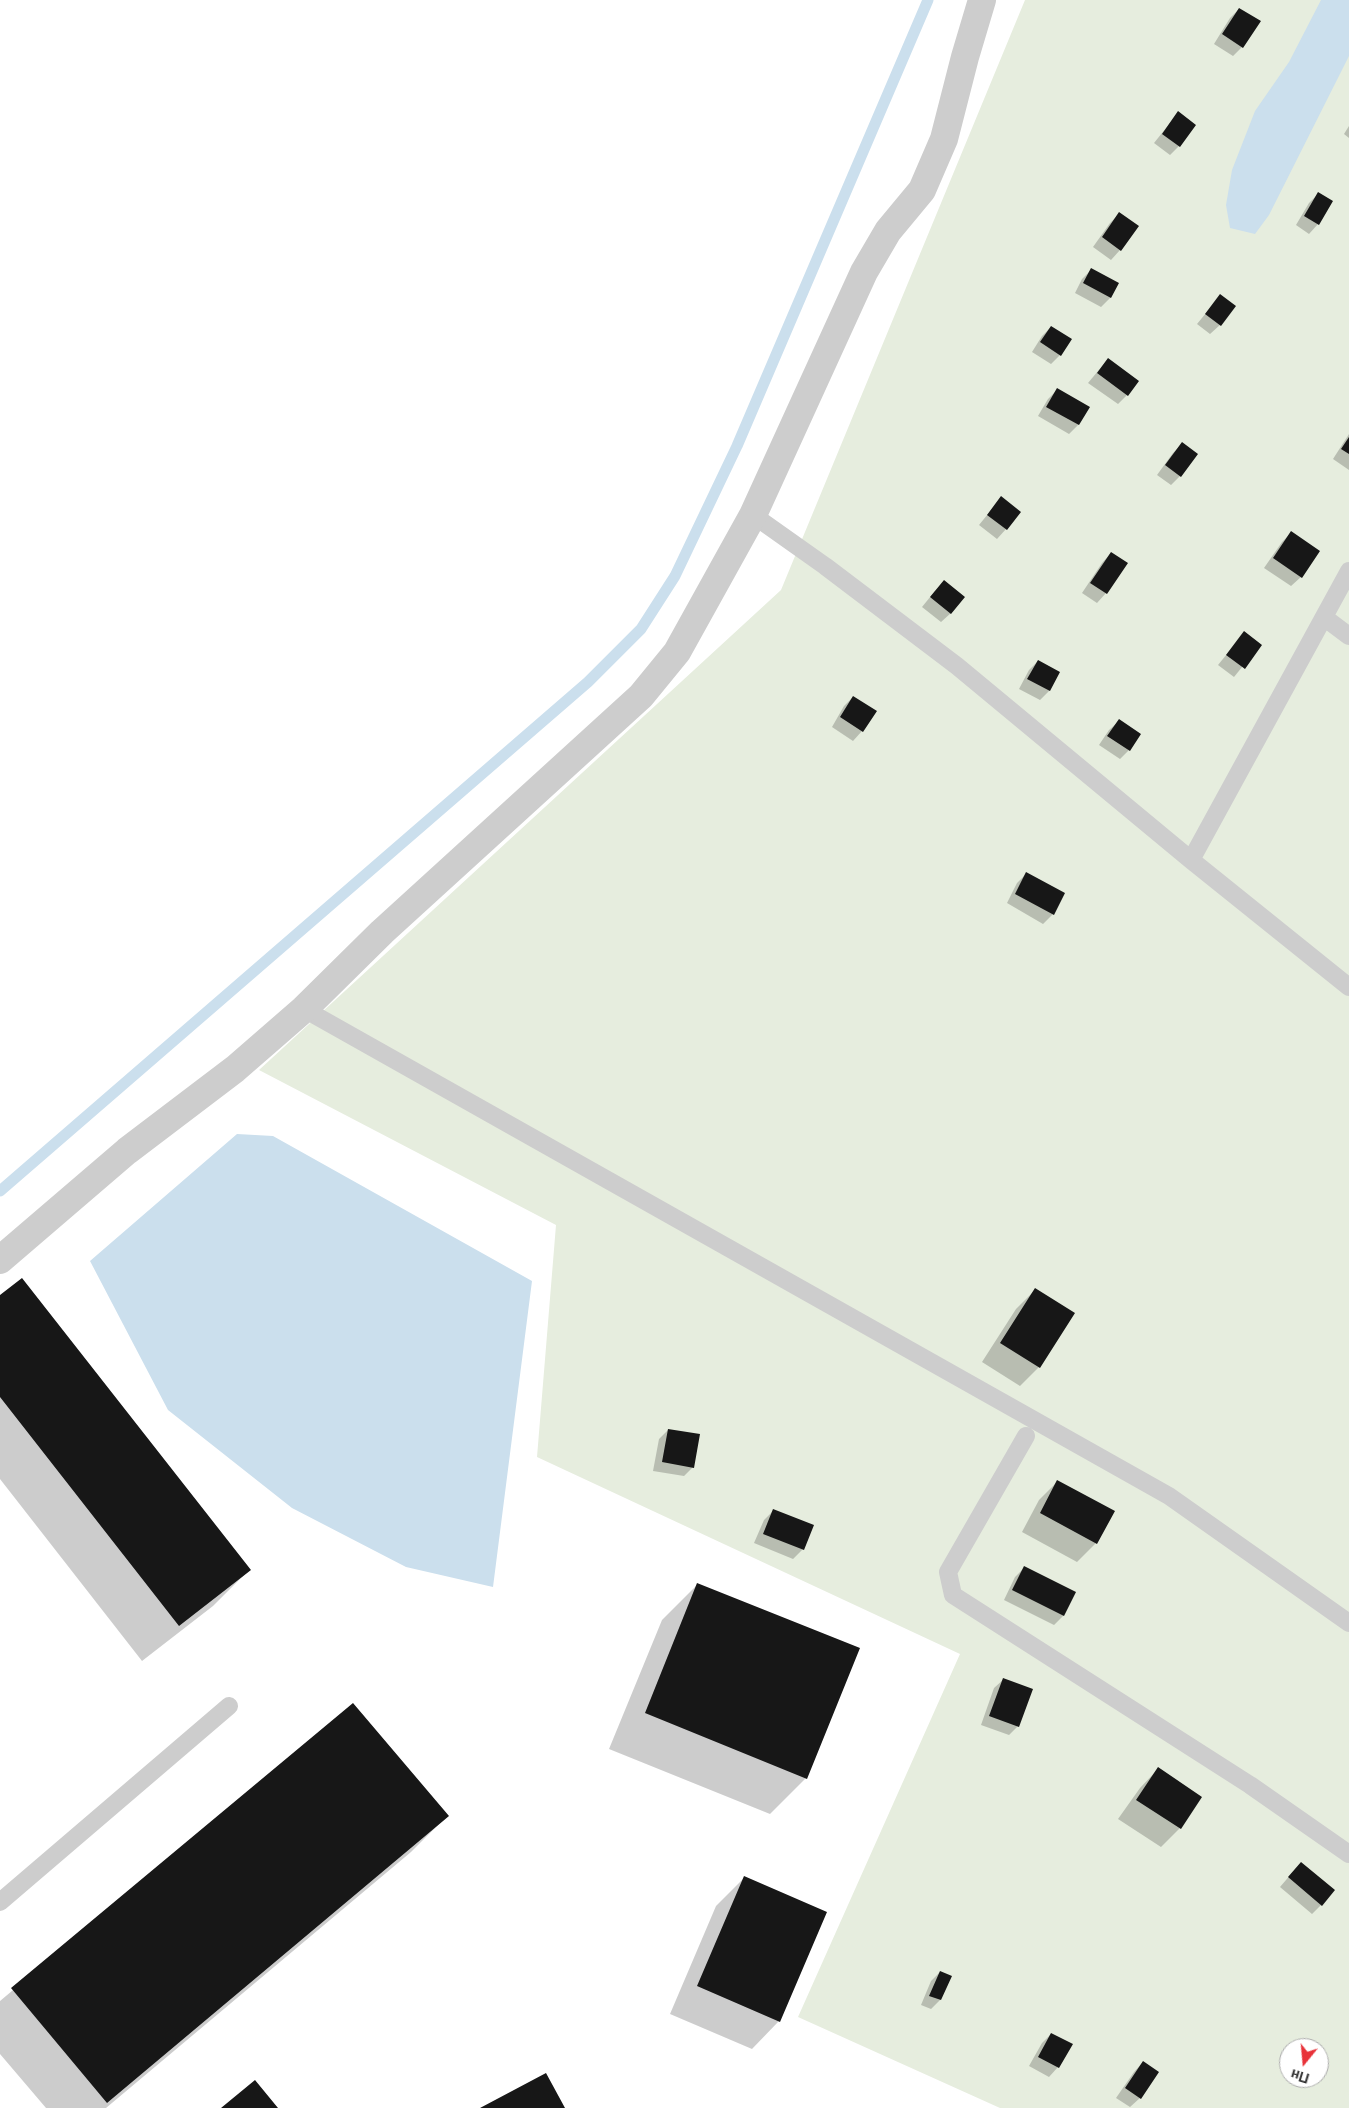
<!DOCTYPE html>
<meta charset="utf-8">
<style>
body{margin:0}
#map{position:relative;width:1349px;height:2108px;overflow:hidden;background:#fff;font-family:Helvetica,sans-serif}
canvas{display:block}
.north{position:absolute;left:1279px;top:2038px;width:50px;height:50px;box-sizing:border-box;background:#fff;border:1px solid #acacac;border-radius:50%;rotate:197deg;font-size:14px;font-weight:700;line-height:20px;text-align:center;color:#303030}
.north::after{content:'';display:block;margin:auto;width:18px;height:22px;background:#e83239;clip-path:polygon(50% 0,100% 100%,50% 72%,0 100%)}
</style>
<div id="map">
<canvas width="1349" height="2108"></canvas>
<div class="north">Пн</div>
</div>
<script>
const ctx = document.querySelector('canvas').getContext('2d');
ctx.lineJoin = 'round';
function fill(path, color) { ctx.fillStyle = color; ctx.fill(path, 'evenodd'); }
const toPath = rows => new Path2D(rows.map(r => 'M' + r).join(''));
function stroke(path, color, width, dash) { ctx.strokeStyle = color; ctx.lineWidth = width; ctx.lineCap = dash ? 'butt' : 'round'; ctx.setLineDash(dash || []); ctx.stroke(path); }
fill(toPath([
 [1025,0,1349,0,1349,2108,1000,2108,798,2017,960,1654,537,1457,556,1225,259,1070,781,590],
 [1289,2048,1319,2048,1319,2078,1289,2078]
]), '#e6edde');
fill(toPath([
 [1321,0,1349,0,1349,56,1269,215,1255,234,1230,228,1226,205,1232,170,1255,111,1289,62],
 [237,1134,273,1136,532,1281,493,1587,406,1567,292,1508,168,1410,90,1261]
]), '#cbdfed');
fill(toPath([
 [1239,9,1242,47,1233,56,1214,44,1230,18],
 [1178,113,1179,146,1170,155,1154,143],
 [1349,126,1349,138,1344,134],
 [1318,194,1318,224,1309,234,1296,225,1309,203],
 [1119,214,1120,250,1111,260,1093,247,1110,223],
 [1091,270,1118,284,1110,298,1101,307,1075,293,1082,279],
 [1220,296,1220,325,1210,334,1197,324],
 [1051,327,1060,355,1051,364,1032,352,1042,336],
 [1108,359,1127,395,1118,404,1088,383],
 [1057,390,1088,408,1078,425,1069,434,1038,416,1048,399],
 [1349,434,1349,470,1333,459],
 [1182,444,1180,476,1171,485,1157,475,1173,453],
 [1001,498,1006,529,997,539,979,525],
 [1291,533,1318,552,1301,577,1291,586,1264,568,1282,542],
 [1111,553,1106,593,1097,603,1082,593,1102,563],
 [935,591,951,613,941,622,922,607],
 [1244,633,1260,645,1234,677,1218,665],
 [1038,661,1059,673,1049,691,1040,700,1019,689,1029,670],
 [853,697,862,731,853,741,832,727,844,706],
 [1119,721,1129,750,1120,759,1099,745,1109,730],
 [1026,874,1064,894,1053,914,1043,924,1007,903,1017,883],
 [1035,1290,1073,1314,1039,1367,1020,1386,982,1362,1016,1309],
 [0,1296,249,1570,213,1606,142,1661,0,1479],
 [668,1430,693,1467,684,1476,653,1471,659,1439],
 [1058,1481,1096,1543,1077,1562,1022,1532,1039,1500],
 [773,1511,803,1549,793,1559,754,1543,764,1520],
 [1025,1567,1074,1593,1063,1616,1054,1625,1004,1600,1015,1577],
 [698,1584,806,1778,770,1814,609,1749,662,1620],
 [1004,1679,1018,1726,1009,1735,981,1725,994,1688],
 [353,1704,447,1816,411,1852,106,2108,46,2108,0,2054,0,2001],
 [1158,1769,1180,1828,1161,1847,1118,1819,1140,1788],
 [1292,1873,1321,1905,1312,1914,1280,1887],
 [744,1878,779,2021,752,2049,670,2014,716,1906],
 [940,1972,950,1976,940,2000,931,2009,921,2005,931,1981],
 [1051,2034,1058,2067,1049,2077,1029,2066,1042,2043],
 [1143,2062,1157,2072,1140,2098,1130,2107,1116,2098,1134,2072]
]), '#0003');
stroke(toPath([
 [0,1191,588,682,641,629,675,576,737,446,928,0]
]), '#cbdfed', 11);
fill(toPath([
 [1239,8,1261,21,1243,48,1222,34],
 [1178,111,1196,125,1180,147,1162,134],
 [1318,192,1333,201,1319,225,1304,216],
 [1119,212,1139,226,1121,251,1102,237],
 [1091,268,1119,283,1111,298,1083,283],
 [1220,294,1236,306,1221,326,1205,314],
 [1051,326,1072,339,1061,356,1040,342],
 [1108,358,1139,381,1128,396,1097,373],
 [1057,388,1090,407,1079,425,1046,407],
 [1349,437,1349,454,1341,449],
 [1182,442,1198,454,1181,477,1165,465],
 [1001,496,1021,512,1007,530,987,515],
 [1291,531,1320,551,1302,578,1273,558],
 [1111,552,1128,563,1107,594,1090,583],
 [944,580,965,597,951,614,930,597],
 [1244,631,1262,645,1245,669,1226,655],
 [1038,660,1060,672,1050,691,1027,679],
 [853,696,877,711,863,732,840,717],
 [1119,719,1141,734,1130,751,1107,736],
 [1026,872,1065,893,1054,915,1015,894],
 [22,1278,251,1570,179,1626,0,1397,0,1295],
 [1035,1288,1075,1313,1040,1368,1000,1343],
 [668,1429,700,1434,694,1468,662,1462],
 [1057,1480,1115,1511,1097,1544,1040,1513],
 [773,1509,814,1525,804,1550,763,1534],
 [1024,1566,1076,1592,1064,1616,1012,1590],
 [697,1583,860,1648,807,1779,645,1713],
 [1003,1678,1033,1689,1019,1727,989,1716],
 [353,1703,449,1816,107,2103,11,1988],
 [1158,1767,1202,1797,1181,1829,1136,1800],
 [1301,1862,1335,1890,1322,1906,1288,1877],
 [744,1876,827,1912,780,2022,697,1986],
 [940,1971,952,1976,941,2000,929,1996],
 [1051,2033,1073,2044,1059,2068,1038,2057],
 [1143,2061,1159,2072,1141,2099,1125,2088],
 [546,2073,565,2108,480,2108],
 [255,2080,278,2108,221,2108]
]), '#171717');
stroke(toPath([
 [753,515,825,566,957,666,1191,860,1349,987],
 [1325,618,1349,636],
 [1191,860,1349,571],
 [304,1009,1169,1496,1349,1623],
 [1026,1436,948,1572,953,1595,1250,1785,1349,1854],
 [0,1902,229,1706]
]), '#cdcdcd', 18);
stroke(toPath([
 [0,1260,127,1151,235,1069,304,1009,382,932,641,696,677,652,753,515,864,272,888,231,922,190,944,139,965,57,982,0]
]), '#cdcdcd', 28);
</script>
